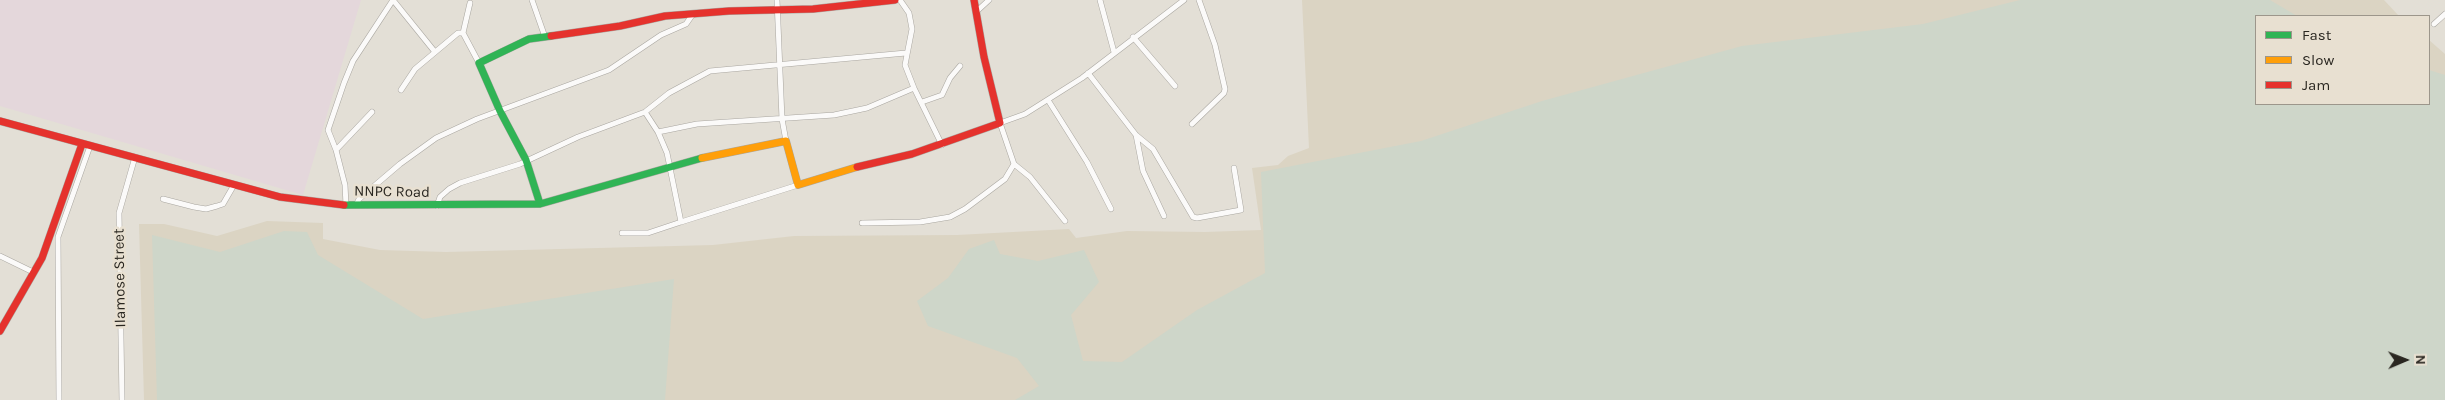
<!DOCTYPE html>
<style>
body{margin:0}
#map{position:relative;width:2445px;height:400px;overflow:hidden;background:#e3dfd6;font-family:Karla,sans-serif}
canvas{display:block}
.legend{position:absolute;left:2255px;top:15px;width:175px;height:90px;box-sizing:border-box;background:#e8e0d1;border:1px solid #9c968b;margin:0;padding:6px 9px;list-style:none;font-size:15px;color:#2a2721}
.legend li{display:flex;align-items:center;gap:10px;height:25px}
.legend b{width:25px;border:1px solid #9c968b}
.north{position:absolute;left:2380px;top:335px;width:50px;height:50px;-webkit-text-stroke:4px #e8e0d1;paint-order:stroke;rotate:89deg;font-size:14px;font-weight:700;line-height:20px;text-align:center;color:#2a2721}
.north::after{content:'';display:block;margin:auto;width:18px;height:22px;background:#2a2721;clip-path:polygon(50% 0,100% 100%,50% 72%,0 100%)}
</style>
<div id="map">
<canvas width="2445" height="400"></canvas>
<ul class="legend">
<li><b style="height:6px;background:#30b455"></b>Fast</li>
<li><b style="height:6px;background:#ff9f0a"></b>Slow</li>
<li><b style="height:6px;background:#e5322d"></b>Jam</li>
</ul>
<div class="north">N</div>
</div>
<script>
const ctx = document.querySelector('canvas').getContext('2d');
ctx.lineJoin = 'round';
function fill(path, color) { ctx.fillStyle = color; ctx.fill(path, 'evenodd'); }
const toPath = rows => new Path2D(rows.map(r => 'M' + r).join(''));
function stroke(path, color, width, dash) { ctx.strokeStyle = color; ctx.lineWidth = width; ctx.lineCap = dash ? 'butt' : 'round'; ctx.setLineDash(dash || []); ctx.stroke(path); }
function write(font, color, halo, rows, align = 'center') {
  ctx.font = font + ' Karla,sans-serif'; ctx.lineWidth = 5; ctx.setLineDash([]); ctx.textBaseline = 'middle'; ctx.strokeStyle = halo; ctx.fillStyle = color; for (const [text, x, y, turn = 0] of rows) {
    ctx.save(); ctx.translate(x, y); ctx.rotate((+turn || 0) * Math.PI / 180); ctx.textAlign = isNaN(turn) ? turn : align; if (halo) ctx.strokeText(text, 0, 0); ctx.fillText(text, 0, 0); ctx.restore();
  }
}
fill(toPath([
 [1302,0,2384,0,2399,16,2256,16,2256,104,2429,104,2429,40,2445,54,2445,400,144,400,139,224,164,224,217,236,267,221,323,223,323,239,380,250,446,252,713,245,794,236,957,235,1069,229,1076,238,1127,231,1205,232,1261,230,1252,168,1278,165,1288,156,1309,148]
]), '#dbd4c3');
fill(toPath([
 [0,0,361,0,303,195,0,106]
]), '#e4d7db');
fill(toPath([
 [2020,0,2270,0,2297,16,2256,16,2256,104,2429,104,2429,70,2445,75,2445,400,1015,400,1039,386,1017,358,928,326,917,301,948,278,969,249,994,240,1000,254,1038,261,1084,250,1099,282,1071,315,1083,361,1122,362,1197,310,1265,273,1261,172,1421,141,1542,101,1742,46,1923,24],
 [284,231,307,232,318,255,423,319,674,279,665,400,157,400,152,235,220,252]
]), '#ced6c9');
const street = toPath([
 [532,0,545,37],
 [777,0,782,119,786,141],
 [900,0,909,13,912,29,905,65,914,88],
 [1100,0,1114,52],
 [977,11,989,0],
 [2434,24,2445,14],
 [463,33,470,3],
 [1133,37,1175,86],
 [1088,73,1136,135,1153,149,1193,217,1197,218,1241,210,1234,168],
 [401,90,415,69,458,33,463,33,479,63],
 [1048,100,1087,162,1111,209],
 [922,102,942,95,950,78,960,66],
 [645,112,658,132,667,153,681,222,798,185],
 [1192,124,1224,93,1225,89,1215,45,1199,0],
 [658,132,697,124,834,115,867,108,914,88,942,145],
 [1136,135,1143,171,1164,216],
 [336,150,328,130,344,83,353,61,393,0,435,52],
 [163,199,194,207,206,209,217,206,223,204,234,185],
 [346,205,345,185,336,150,372,112],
 [356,205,359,199,400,164,436,138,477,119,609,70,661,35,686,24,693,14],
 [437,206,440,197,449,189,460,183,520,164,578,137,645,112,669,93,710,71,906,53],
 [1065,221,1030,177,1014,164,1000,123,1025,114,1082,78,1184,0],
 [862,223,920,222,950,217,965,209,1005,179,1014,164],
 [622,233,648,233,681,222],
 [0,256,33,272],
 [59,400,58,237,90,146],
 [122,400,119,213,135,157]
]);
const fast = toPath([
 [540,204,526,160,500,111,479,63,529,39,551,36],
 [344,205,540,204,702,158]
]);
const slow = toPath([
 [702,158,786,141,798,185,857,167]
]);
const jam = toPath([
 [551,36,620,26,665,16,729,11,813,9,895,0],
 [0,121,280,197,344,205],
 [857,167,912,154,1000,123,984,57,974,0],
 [0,331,42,258,82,144]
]);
stroke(street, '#a9a6a0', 6);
stroke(fast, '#a9a6a0', 8);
stroke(slow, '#a9a6a0', 8);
stroke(jam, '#a9a6a0', 8);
stroke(street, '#fbfaf9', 5);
stroke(fast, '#30b455', 7);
stroke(slow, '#ff9f0a', 7);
stroke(jam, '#e5322d', 7);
write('15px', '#2a2721', '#e8e0d1', [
 ["NNPC Road",392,192,1],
 ["Ilamose Street",120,278,-91]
]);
</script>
